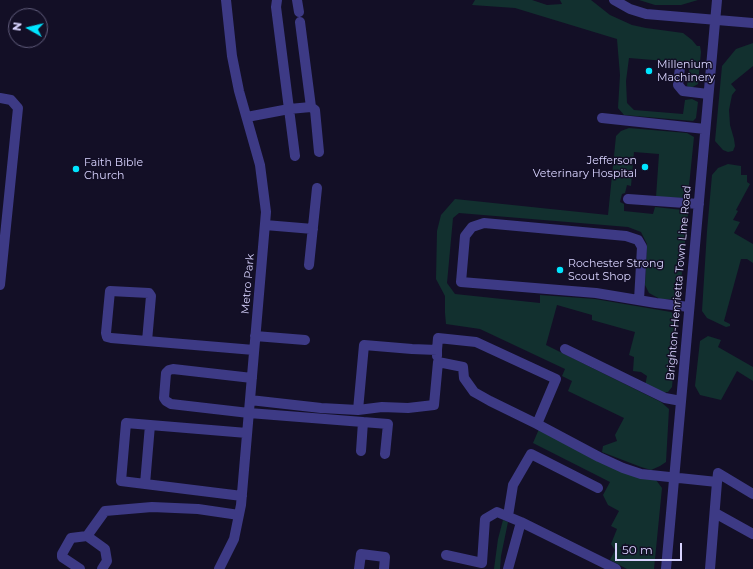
<!DOCTYPE html>
<style>
body{margin:0}
#map{position:relative;width:753px;height:569px;overflow:hidden;background:#130f26;font-family:Montserrat,sans-serif}
canvas{display:block}
.north{position:absolute;left:8px;top:8px;width:40px;height:40px;box-sizing:border-box;background:#130f26;border:1px solid #625e7d;border-radius:50%;rotate:278deg;font-size:11px;font-weight:700;line-height:16px;text-align:center;color:#d9d4ff}
.north::after{content:'';display:block;margin:auto;width:14px;height:18px;background:#00e5ff;clip-path:polygon(50% 0,100% 100%,50% 72%,0 100%)}
.scale{position:absolute;left:615px;top:543px;width:67px;height:18px;box-sizing:border-box;border:2px solid #d9d4ff;border-top:0;padding-left:5px;font-size:12px;line-height:14px;white-space:nowrap;color:#d9d4ff;-webkit-text-stroke:3px #130f26;paint-order:stroke}
</style>
<div id="map">
<canvas width="753" height="569"></canvas>
<div class="north">N</div>
<div class="scale">50 m</div>
</div>
<script>
const ctx = document.querySelector('canvas').getContext('2d');
ctx.lineJoin = 'round';
function fill(path, color) { ctx.fillStyle = color; ctx.fill(path, 'evenodd'); }
const toPath = rows => new Path2D(rows.map(r => 'M' + r).join(''));
function stroke(path, color, width, dash) { ctx.strokeStyle = color; ctx.lineWidth = width; ctx.lineCap = dash ? 'butt' : 'round'; ctx.setLineDash(dash || []); ctx.stroke(path); }
function write(font, color, halo, rows, align = 'center') {
  ctx.font = font + ' Montserrat,sans-serif'; ctx.lineWidth = 3; ctx.setLineDash([]); ctx.textBaseline = 'middle'; ctx.strokeStyle = halo; ctx.fillStyle = color; for (const [text, x, y, turn = 0] of rows) {
    ctx.save(); ctx.translate(x, y); ctx.rotate((+turn || 0) * Math.PI / 180); ctx.textAlign = isNaN(turn) ? turn : align; if (halo) ctx.strokeText(text, 0, 0); ctx.fillText(text, 0, 0); ctx.restore();
  }
}
fill(toPath([
 [475,0,532,0,547,5,562,4,560,0,591,0,610,15,632,25,646,28,683,33,692,40,697,46,700,46,701,52,698,84,691,88,687,86,690,63,629,58,626,81,627,103,634,110,683,114,685,100,692,99,698,102,696,118,693,121,624,115,618,108,620,75,617,39,515,8,472,5],
 [639,0,698,0,681,5,655,5],
 [753,43,753,66,731,84,736,90,732,95,729,110,730,125,734,139,735,146,733,151,728,152,723,150,715,141,722,66,736,49],
 [629,128,687,133,694,137,688,196,683,198,656,197,659,154,634,152,631,186,627,185,625,193,622,194,620,202,624,204,624,211,653,214,655,207,683,210,688,214,680,291,675,299,660,299,649,293,645,285,647,244,641,232,628,227,459,213,453,218,447,283,455,294,540,303,540,295,595,299,671,312,678,317,672,387,668,392,663,393,645,386,647,376,641,372,633,371,634,357,629,355,635,332,592,320,592,315,557,305,546,345,661,402,669,409,666,462,660,466,651,470,641,467,602,452,603,446,617,441,615,435,624,418,568,391,572,381,562,376,565,369,480,329,446,324,445,313,445,296,436,279,437,231,441,215,455,199,608,215,616,136,621,131],
 [728,164,741,166,741,175,747,175,747,182,750,184,736,210,738,211,733,220,740,222,734,233,753,244,753,263,747,259,741,259,724,321,730,324,730,326,726,327,707,318,702,311,707,231,712,175,718,168],
 [708,336,721,340,718,347,753,367,753,381,737,371,721,400,700,395,695,386,700,341],
 [539,429,656,480,662,488,654,569,627,569,610,560,615,550,611,544,617,529,611,526,619,511,608,505,603,495,610,482,533,443],
 [503,520,508,522,501,556,500,569,494,569,498,539]
]), '#12302f');
stroke(toPath([
 [297,0,299,12],
 [614,0,630,9,646,14,753,23],
 [300,22,311,107,315,110,319,152],
 [680,67,678,85,683,91,708,94],
 [0,98,11,100,18,108,0,285],
 [247,117,289,109,276,7,277,0],
 [602,118,705,129],
 [295,156,289,109,311,107],
 [628,199,699,204],
 [265,225,313,229],
 [309,265,317,188],
 [639,300,642,247,638,240,626,236,484,223,472,227,465,236,461,282,596,293,656,303,689,307],
 [255,336,305,340],
 [147,341,151,296,149,293,110,291,106,333,107,337,111,338,254,350],
 [565,349,665,398,681,401],
 [437,350,438,338,476,342,556,379,537,424],
 [252,378,173,369,169,370,166,373,164,398,166,401,171,404,249,413,388,424,385,454],
 [250,400,321,408,358,410,382,407,408,408,434,405,438,362,463,367,464,378,474,392,490,401,537,424,599,457,623,468,641,474,717,482,710,569],
 [358,410,364,345,412,349,437,350,437,356],
 [361,451,363,422],
 [717,482,718,473,753,494],
 [145,484,150,425],
 [242,496,121,481,126,423,247,433],
 [715,513,753,534],
 [508,516,513,485,531,454,598,488],
 [87,536,105,511,152,507,198,509,239,515],
 [446,555,482,563,485,519,497,512,521,522,616,569],
 [80,569,62,557,62,554,71,538,87,536,105,549,107,561,102,569],
 [219,569,234,539,241,505,266,212,260,165,239,91,232,56,226,0],
 [359,569,361,554,385,557,384,569],
 [508,569,521,522],
 [666,569,717,0]
]), '#3d3a85', 10);
for (const [x, y, r, color] of [
 [649,71,4,"#00e5ff"],
 [645,167,4,"#00e5ff"],
 [76,169,4,"#00e5ff"],
 [560,270,4,"#00e5ff"]
]) { const dot = new Path2D(); dot.arc(x, y, r, 0, 2 * Math.PI); ctx.fillStyle = color; ctx.fill(dot); stroke(dot, '#130f26', 1.5); }
write('11px', '#d9d4ff', '#130f26', [
 ["Millenium",657,65],
 ["Machinery",657,78],
 ["Jefferson",637,161,"right"],
 ["Veterinary Hospital",637,174,"right"],
 ["Faith Bible",84,163],
 ["Church",84,176],
 ["Rochester Strong",568,264],
 ["Scout Shop",568,277]
], 'left');
write('11px', '#d9d4ff', '#130f26', [
 ["Brighton-Henrietta Town Line Road",679,283,-85],
 ["Metro Park",248,284,-85]
]);
</script>
